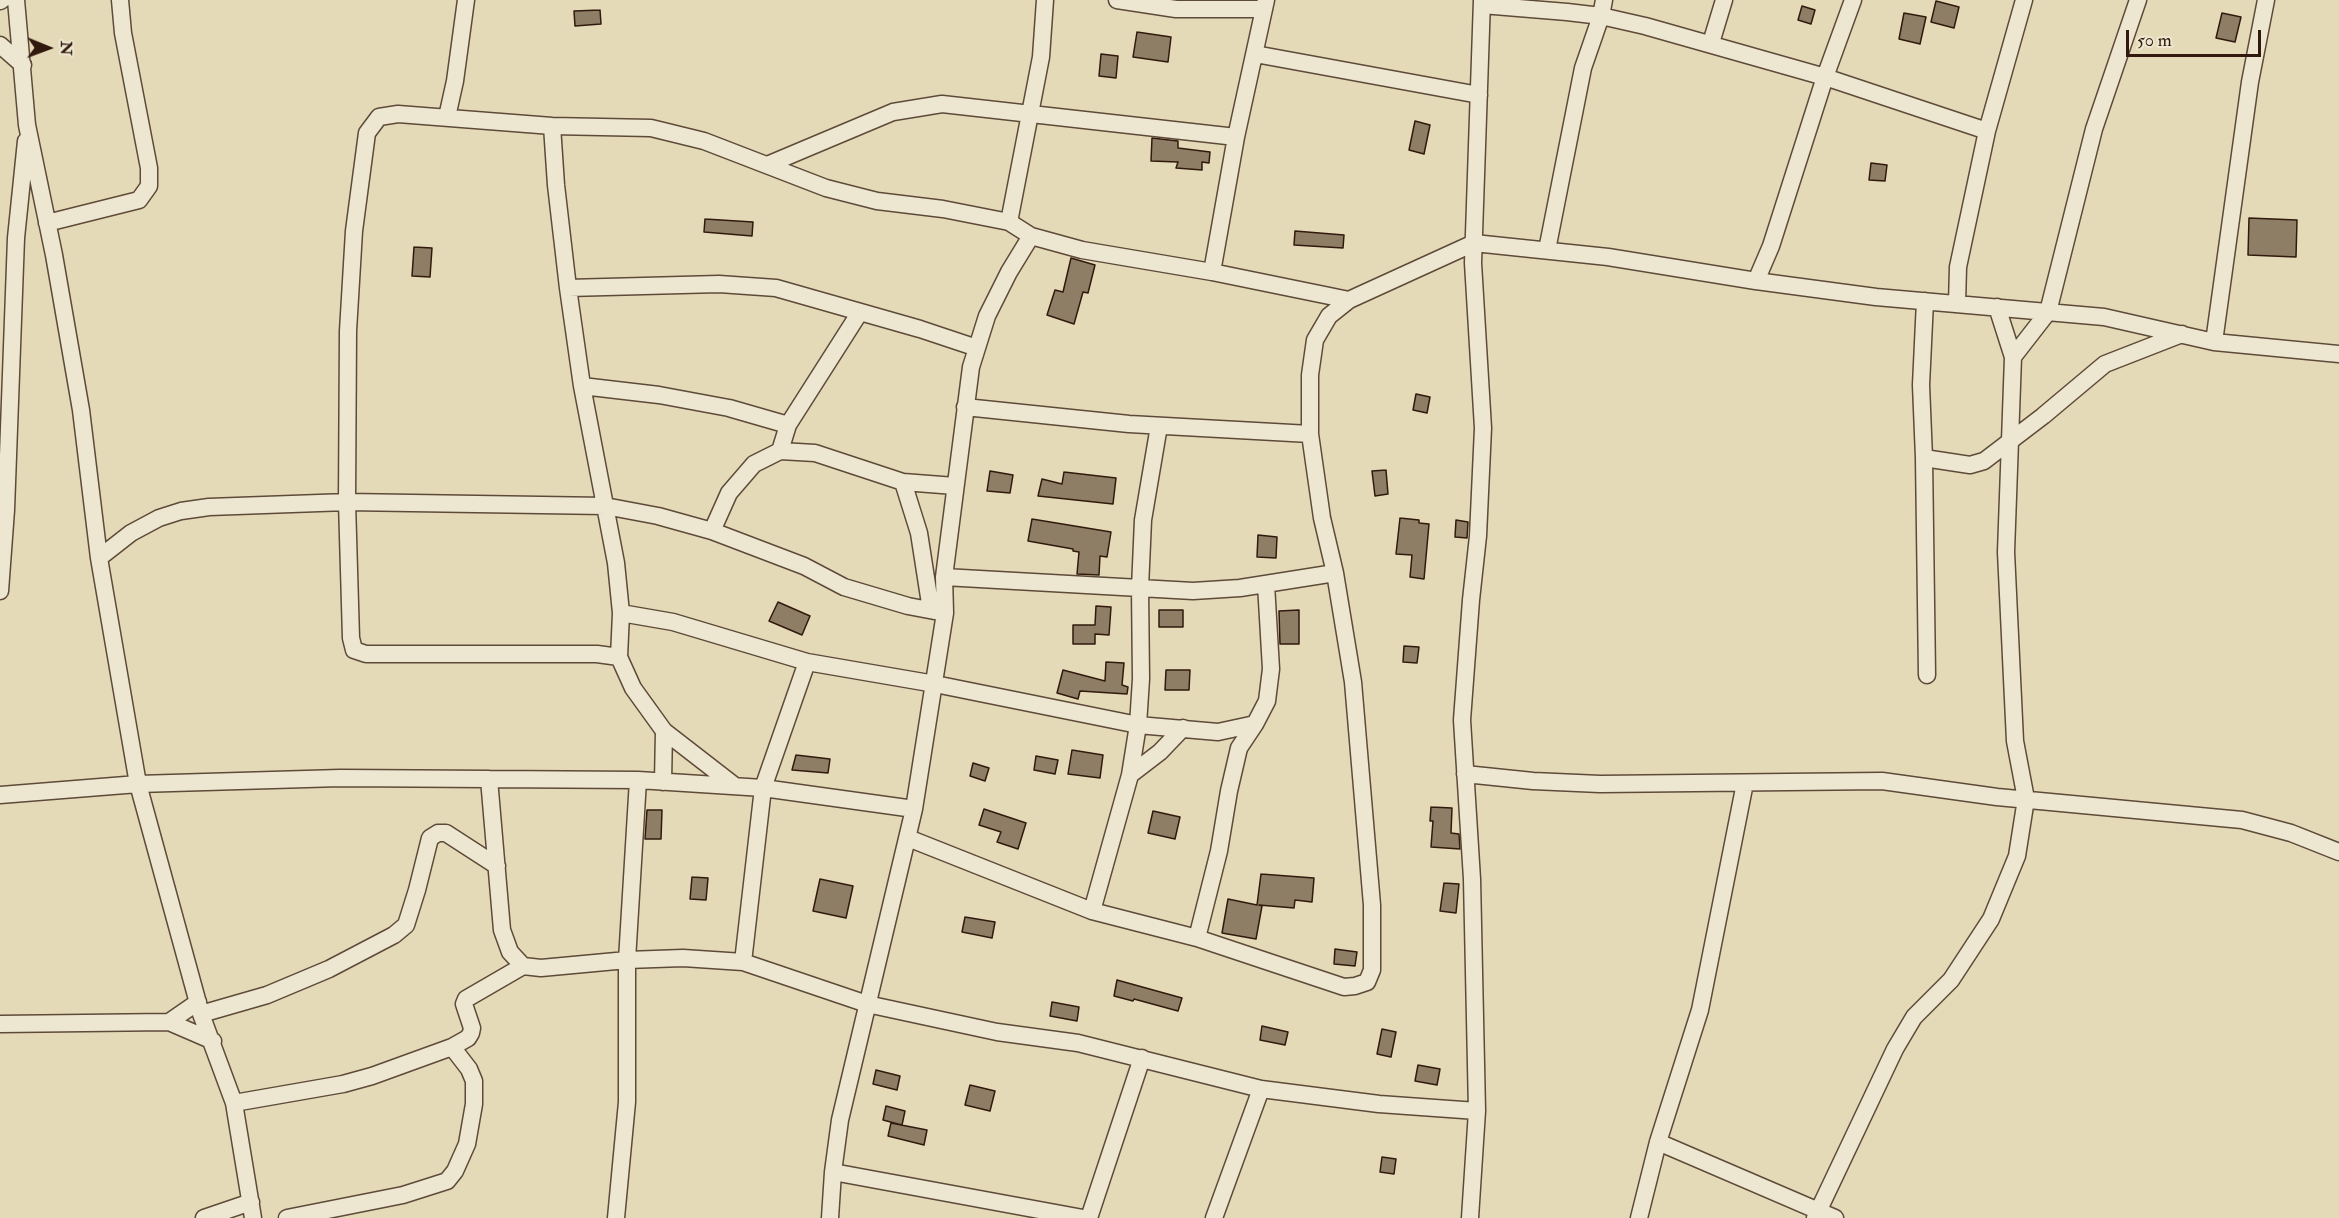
<!DOCTYPE html>
<style>
body{margin:0}
#map{position:relative;width:2339px;height:1218px;overflow:hidden;background:#e4dab8;font-family:"IM FELL Double Pica",serif}
canvas{display:block}
.north{position:absolute;left:18px;top:18px;width:60px;height:60px;-webkit-text-stroke:4px #ede7d1;paint-order:stroke;rotate:91deg;font-size:16px;font-weight:700;line-height:24px;text-align:center;color:#311a0d}
.north::after{content:'';display:block;margin:auto;width:21px;height:27px;background:#311a0d;clip-path:polygon(50% 0,100% 100%,50% 72%,0 100%)}
.scale{position:absolute;left:2126px;top:30px;width:135px;height:27px;box-sizing:border-box;border:3px solid #311a0d;border-top:0;padding-left:8px;font-size:18px;line-height:21px;white-space:nowrap;color:#311a0d;-webkit-text-stroke:4px #ede7d1;paint-order:stroke}
</style>
<div id="map">
<canvas width="2339" height="1218"></canvas>
<div class="north">N</div>
<div class="scale">50 m</div>
</div>
<script>
const ctx = document.querySelector('canvas').getContext('2d');
ctx.lineJoin = 'round';
function fill(path, color) { ctx.fillStyle = color; ctx.fill(path, 'evenodd'); }
const toPath = rows => new Path2D(rows.map(r => 'M' + r).join(''));
function stroke(path, color, width, dash) { ctx.strokeStyle = color; ctx.lineWidth = width; ctx.lineCap = dash ? 'butt' : 'round'; ctx.setLineDash(dash || []); ctx.stroke(path); }
const building = toPath([
 [1936,1,1959,7,1954,28,1931,22,1936,1],
 [1802,6,1815,10,1811,24,1798,20,1802,6],
 [600,10,601,24,575,26,574,11,600,10],
 [1904,13,1926,17,1920,44,1899,39,1904,13],
 [2222,13,2241,17,2235,42,2216,38,2222,13],
 [1137,32,1171,37,1168,62,1133,57,1137,32],
 [1101,54,1118,56,1116,78,1099,76,1101,54],
 [1415,121,1430,125,1424,154,1409,150,1415,121],
 [1152,138,1178,141,1178,148,1210,152,1209,163,1202,162,1202,170,1176,168,1178,162,1151,161,1152,138],
 [1871,163,1887,165,1885,181,1869,180,1871,163],
 [2249,218,2297,220,2296,257,2248,255,2249,218],
 [705,219,753,222,752,236,704,232,705,219],
 [1295,231,1344,235,1343,248,1294,245,1295,231],
 [414,247,432,248,430,277,412,276,414,247],
 [1071,258,1095,265,1088,293,1083,292,1074,324,1047,315,1055,290,1063,292,1071,258],
 [1416,394,1430,397,1427,413,1413,410,1416,394],
 [1386,470,1388,494,1375,496,1372,471,1386,470],
 [990,471,1013,475,1010,493,987,491,990,471],
 [1064,472,1116,478,1113,504,1038,496,1042,479,1062,484,1064,472],
 [1400,518,1419,520,1419,523,1429,524,1424,579,1410,577,1412,555,1396,554,1400,518],
 [1032,519,1111,532,1107,557,1100,556,1099,575,1077,574,1079,552,1073,551,1073,549,1028,541,1032,519],
 [1456,520,1468,522,1467,538,1455,537,1456,520],
 [1258,535,1277,537,1276,558,1257,557,1258,535],
 [778,602,810,616,802,635,769,621,778,602],
 [1096,606,1111,607,1109,635,1095,634,1095,644,1073,644,1073,625,1095,625,1096,606],
 [1159,610,1183,610,1183,627,1159,627,1159,610],
 [1299,610,1299,644,1280,644,1279,611,1299,610],
 [1404,646,1419,647,1417,663,1403,662,1404,646],
 [1106,662,1124,663,1122,685,1128,687,1127,694,1080,691,1078,699,1057,693,1063,670,1105,681,1106,662],
 [1166,670,1190,670,1189,690,1165,690,1166,670],
 [1072,750,1103,755,1100,778,1068,774,1072,750],
 [796,755,830,759,828,773,792,770,796,755],
 [1036,756,1058,760,1055,774,1034,770,1036,756],
 [973,763,989,768,985,781,970,776,973,763],
 [1431,807,1452,808,1451,833,1459,834,1460,849,1431,847,1433,821,1430,821,1431,807],
 [984,809,1026,823,1018,849,997,842,1001,832,979,825,984,809],
 [647,810,662,810,661,839,645,839,647,810],
 [1153,811,1180,817,1175,839,1148,833,1153,811],
 [1261,874,1314,878,1312,902,1295,900,1294,908,1259,905,1262,906,1256,939,1222,933,1228,899,1257,905,1261,874],
 [692,877,708,878,706,900,690,899,692,877],
 [820,879,853,886,846,918,813,911,820,879],
 [1444,883,1459,884,1456,913,1440,911,1444,883],
 [965,917,995,922,992,938,962,932,965,917],
 [1335,949,1357,952,1355,966,1334,964,1335,949],
 [1117,980,1182,998,1178,1011,1134,999,1133,1001,1114,996,1117,980],
 [1052,1002,1079,1007,1077,1021,1050,1016,1052,1002],
 [1262,1026,1288,1032,1285,1045,1260,1040,1262,1026],
 [1382,1029,1396,1032,1391,1057,1377,1054,1382,1029],
 [1418,1065,1440,1069,1437,1085,1415,1081,1418,1065],
 [876,1070,900,1076,897,1090,873,1084,876,1070],
 [970,1085,995,1091,990,1111,965,1105,970,1085],
 [886,1106,905,1111,902,1125,883,1120,886,1106],
 [891,1123,927,1130,924,1145,888,1136,891,1123],
 [1382,1157,1396,1159,1394,1174,1380,1172,1382,1157]
]);
fill(building, '#8e7e66');
stroke(building, '#311a0d', 1.5);
const minor = toPath([
 [16,0,27,125,54,255,81,410,99,558,138,784,201,1014,234,1103,253,1218],
 [1117,0,1176,9,1263,9],
 [0,1,2,0],
 [1482,5,1567,12,1601,16,1645,26,1825,77,1987,131],
 [1711,43,1724,0],
 [0,45,23,65],
 [1255,54,1479,95],
 [447,117,455,81,466,0],
 [552,126,556,185,568,288,582,386,616,563,621,613,619,657,633,688,664,731,735,786],
 [767,165,893,112,942,104,1236,137],
 [1009,222,1041,57,1045,0],
 [47,223,139,200,149,186,149,168,123,33,120,0],
 [1547,250,1583,68,1601,16,1604,0],
 [1212,272,1236,137,1266,0],
 [1756,281,1771,246,1825,77,1853,0],
 [568,288,719,284,776,288,920,329,977,348],
 [1925,301,1921,385,1924,458,1927,675],
 [1957,304,1958,267,1987,131,2024,0],
 [2214,342,2250,82,2266,0],
 [2013,357,2048,312,2094,129,2138,0],
 [582,386,659,395,729,408,788,425],
 [965,407,1129,424,1310,434],
 [780,451,788,425,860,312],
 [1924,458,1970,465,1984,461,2043,416,2105,364,2182,334],
 [903,482,919,533,931,610],
 [712,531,729,493,754,464,780,451,815,453,903,482,955,486],
 [99,558,131,533,159,518,181,511,209,507,347,502,605,506,658,516,712,531,804,566,844,587,908,606,945,613],
 [944,577,1193,591,1240,588,1335,573],
 [0,591,6,510,16,238,26,141],
 [621,613,673,622,807,662,935,684,1138,725,1218,732,1255,724],
 [619,657,597,654,366,654,354,650,351,638,347,502,348,331,354,231,367,133,379,117,398,114,552,126,651,128,704,141,826,188,877,201,943,209,1009,222,1031,236,1082,250,1212,272,1349,300],
 [1465,774,1533,781,1600,784,1882,781,1997,797,2242,820,2291,833,2339,852],
 [1130,775,1160,752,1183,728],
 [489,779,502,930,510,952,523,966],
 [663,782,664,731],
 [0,795,138,784,340,778,638,780,763,788,914,809],
 [908,838,1092,911,1197,938,1344,987,1355,986,1367,982,1372,970,1372,905,1353,682,1335,573,1322,518,1310,434,1310,375,1315,340,1329,316,1349,300,1474,243,1608,257,1756,281,1876,297,2104,317,2214,342,2339,354],
 [1092,911,1130,775,1138,725,1141,679,1140,588,1143,520,1159,426],
 [1197,938,1219,851,1229,791,1239,748,1255,724,1267,701,1271,669,1266,584],
 [743,962,763,788,807,662],
 [201,1014,267,995,329,969,394,935,406,925,417,890,430,838,438,833,446,833,497,866],
 [169,1022,198,1002],
 [0,1024,169,1022,213,1041],
 [234,1103,343,1084,372,1076,452,1047,468,1038,471,1033,472,1028,464,1004,466,999,523,966,541,968,627,960,683,958,743,962,867,1004,997,1032,1078,1043,1261,1089,1379,1104,1477,1111],
 [1658,1142,1835,1218],
 [833,1172,1083,1218],
 [204,1218,251,1202],
 [287,1218,403,1195,447,1181,455,1171,467,1144,474,1104,474,1081,469,1069,452,1047],
 [616,1218,627,1102,627,960,638,780],
 [830,1218,833,1172,840,1120,914,809,945,613,944,577,971,367,987,316,1009,272,1031,236],
 [1089,1218,1142,1058],
 [1214,1218,1261,1089],
 [1470,1218,1477,1111,1472,879,1462,720,1471,600,1478,536,1483,428,1473,263,1482,0],
 [1639,1218,1658,1142,1700,1010,1745,783],
 [1815,1218,1895,1049,1914,1017,1951,980,1991,919,2017,856,2026,799,2015,741,2006,552,2013,357,1997,307]
]);
stroke(minor, '#5e4a38', 19);
stroke(minor, '#ede7d1', 16);
</script>
